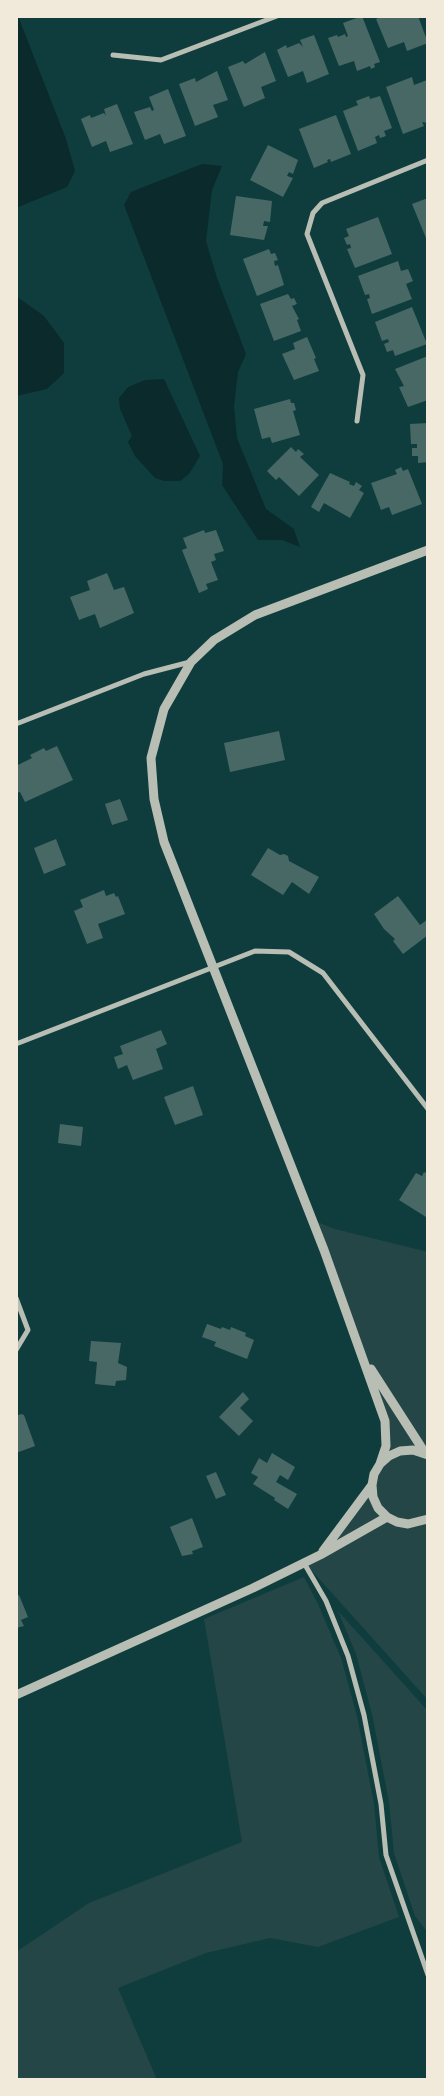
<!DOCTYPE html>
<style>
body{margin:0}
#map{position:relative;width:444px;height:2096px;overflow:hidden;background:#0f3d3e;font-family:Literata,serif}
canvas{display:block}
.frame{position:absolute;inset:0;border:18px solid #f1e9da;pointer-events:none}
</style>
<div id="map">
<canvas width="444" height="2096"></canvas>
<div class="frame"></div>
</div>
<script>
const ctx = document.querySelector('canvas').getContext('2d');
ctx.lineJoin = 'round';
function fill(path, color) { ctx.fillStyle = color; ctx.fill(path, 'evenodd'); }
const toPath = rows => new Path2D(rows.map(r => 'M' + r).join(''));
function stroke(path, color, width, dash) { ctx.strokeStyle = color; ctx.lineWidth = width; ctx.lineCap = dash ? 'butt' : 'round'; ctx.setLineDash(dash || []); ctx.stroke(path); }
fill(toPath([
 [312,1220,335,1229,428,1252,428,1700,304,1562,320,1555,372,1485,380,1464,385,1421],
 [304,1577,318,1604,341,1658,357,1716,374,1804,379,1857,399,1917,318,1947,270,1938,206,1953,118,1988,157,2080,16,2080,16,1952,89,1903,242,1842,204,1619],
 [338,1611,428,1711,428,1933,415,1916,394,1853,389,1802,372,1714,356,1654]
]), '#244646');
fill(toPath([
 [16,16,18,16,66,139,75,171,67,187,16,208],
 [202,164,222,166,212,190,206,241,217,278,246,354,238,372,234,406,237,438,266,509,294,529,300,547,282,540,258,540,222,485,223,464,124,205,131,192],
 [16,296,44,316,64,343,64,373,47,389,16,396],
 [164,379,200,456,189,474,180,481,164,481,155,478,135,456,128,442,132,436,120,409,119,398,128,387,145,380]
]), '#0a2a2b');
fill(toPath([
 [362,16,380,62,374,64,375,67,371,69,370,66,357,71,354,61,339,66,328,38,337,35,338,37,345,34,346,37,348,36,343,23],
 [384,16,418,16,428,43,407,51,404,42,388,48,376,19],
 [314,35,329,74,307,83,303,71,288,77,277,50,286,45,287,48,299,43,303,47,300,40],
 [265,52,276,81,261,87,265,98,244,107,228,67,243,61,245,64],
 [217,71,228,100,213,105,218,117,195,126,179,84,195,78,196,82],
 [412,77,414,85,427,80,428,84,428,123,422,122,424,126,403,134,386,87],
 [168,89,186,136,164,144,160,134,145,140,134,112,150,107,152,111,154,110,149,97],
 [369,96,370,99,380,96,392,128,384,131,386,136,380,138,379,135,375,137,377,143,358,151,343,111,358,105,356,101],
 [117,104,133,144,110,152,106,141,92,147,81,119,90,115,91,118,104,113,106,116,104,109],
 [336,115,351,154,331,162,330,159,327,160,328,162,314,168,299,129],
 [268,145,298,160,293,174,289,172,287,176,293,178,283,197,250,180],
 [236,196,272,201,270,222,264,221,263,226,268,226,264,240,230,235],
 [428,198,428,243,412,204],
 [378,217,392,254,355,268,347,249,351,248,350,244,347,245,344,238,349,236,346,229],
 [269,249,271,254,275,253,278,260,274,261,275,266,278,265,284,285,257,296,243,259],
 [398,261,401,271,408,269,413,281,406,284,412,299,372,314,367,299,370,298,369,294,365,295,358,276],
 [288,294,291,299,294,298,297,304,292,306,299,319,297,320,301,331,274,341,260,304],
 [412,307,427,344,395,356,393,350,387,352,384,344,389,342,388,339,382,341,375,322],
 [307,337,316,358,314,359,319,371,294,380,282,354,295,349,293,343],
 [428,356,428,400,408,407,399,387,404,386,395,369],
 [290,399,291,403,294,403,296,410,293,411,300,435,272,443,270,437,262,439,254,409],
 [428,423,428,462,418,463,418,456,412,456,412,448,417,448,417,444,411,444,410,424],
 [291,447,296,452,298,449,304,454,300,457,319,475,299,496,279,477,276,480,267,471],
 [401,467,403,471,408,469,422,504,392,515,389,507,381,510,371,483,397,474,395,470],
 [330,473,350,482,349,484,354,486,356,482,362,486,359,490,364,493,350,518,324,503,319,512,311,507],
 [204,530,205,533,216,530,224,551,214,554,216,560,211,562,218,580,206,584,208,589,199,593,182,550,187,548,183,538],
 [107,573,114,590,124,587,134,613,100,628,95,614,79,620,70,597,90,590,87,581],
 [279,731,285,760,230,772,224,743],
 [57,746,73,780,25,802,20,792,16,793,16,766,32,758,30,755,44,748,46,751],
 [120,799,128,820,112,825,105,804],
 [56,839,66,865,44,874,34,848],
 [268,848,280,855,284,854,288,856,289,861,319,877,309,894,292,882,283,895,251,875],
 [104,890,106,896,114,893,116,897,118,896,125,914,98,924,103,938,87,944,74,911,83,907,80,900],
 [398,896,420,925,428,919,428,935,403,954,393,941,395,939,384,929,374,914],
 [161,1030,167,1044,156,1049,163,1069,133,1080,127,1065,118,1069,114,1057,123,1054,120,1046],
 [193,1086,203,1115,175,1125,164,1097],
 [60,1124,83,1127,81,1146,58,1143],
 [424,1172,428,1174,428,1216,426,1217,399,1200,416,1173,422,1176],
 [207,1324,221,1329,222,1327,230,1330,231,1327,246,1333,245,1336,254,1340,247,1359,214,1346,216,1342,202,1337],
 [91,1341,121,1343,118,1363,127,1367,126,1380,116,1381,115,1386,95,1384,97,1362,89,1361],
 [243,1392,249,1399,240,1408,253,1421,239,1436,219,1417],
 [21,1414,24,1415,35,1446,16,1453,16,1416],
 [272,1453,295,1467,288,1480,280,1475,276,1482,297,1494,288,1509,274,1500,275,1498,253,1484,258,1477,251,1473,259,1458,267,1463],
 [216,1472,226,1495,216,1499,206,1476],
 [192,1518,203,1547,192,1551,193,1554,182,1556,170,1527],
 [19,1595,28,1617,21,1620,24,1626,16,1628,16,1596]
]), '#486865');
stroke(toPath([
 [113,55,161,60,277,16],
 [357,421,363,375,307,234,313,213,322,203,428,160],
 [16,724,144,674,190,662],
 [16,1044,255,951,289,952,323,973,428,1109],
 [16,1298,28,1330,16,1350],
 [304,1563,326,1601,348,1656,364,1715,381,1804,386,1855,428,1975]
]), '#b8beb3', 5);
stroke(toPath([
 [371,1369,425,1453],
 [428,1455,413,1450,400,1451,389,1456,380,1464,374,1474,372,1485,373,1497,378,1508,387,1517,397,1522,408,1524,428,1519],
 [380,1464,386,1446,385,1421,324,1250,164,842,154,799,151,758,164,709,191,662,214,640,255,615,428,550],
 [323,1551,372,1485],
 [16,1695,253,1588,320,1555,387,1517]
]), '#b8beb3', 9);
</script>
